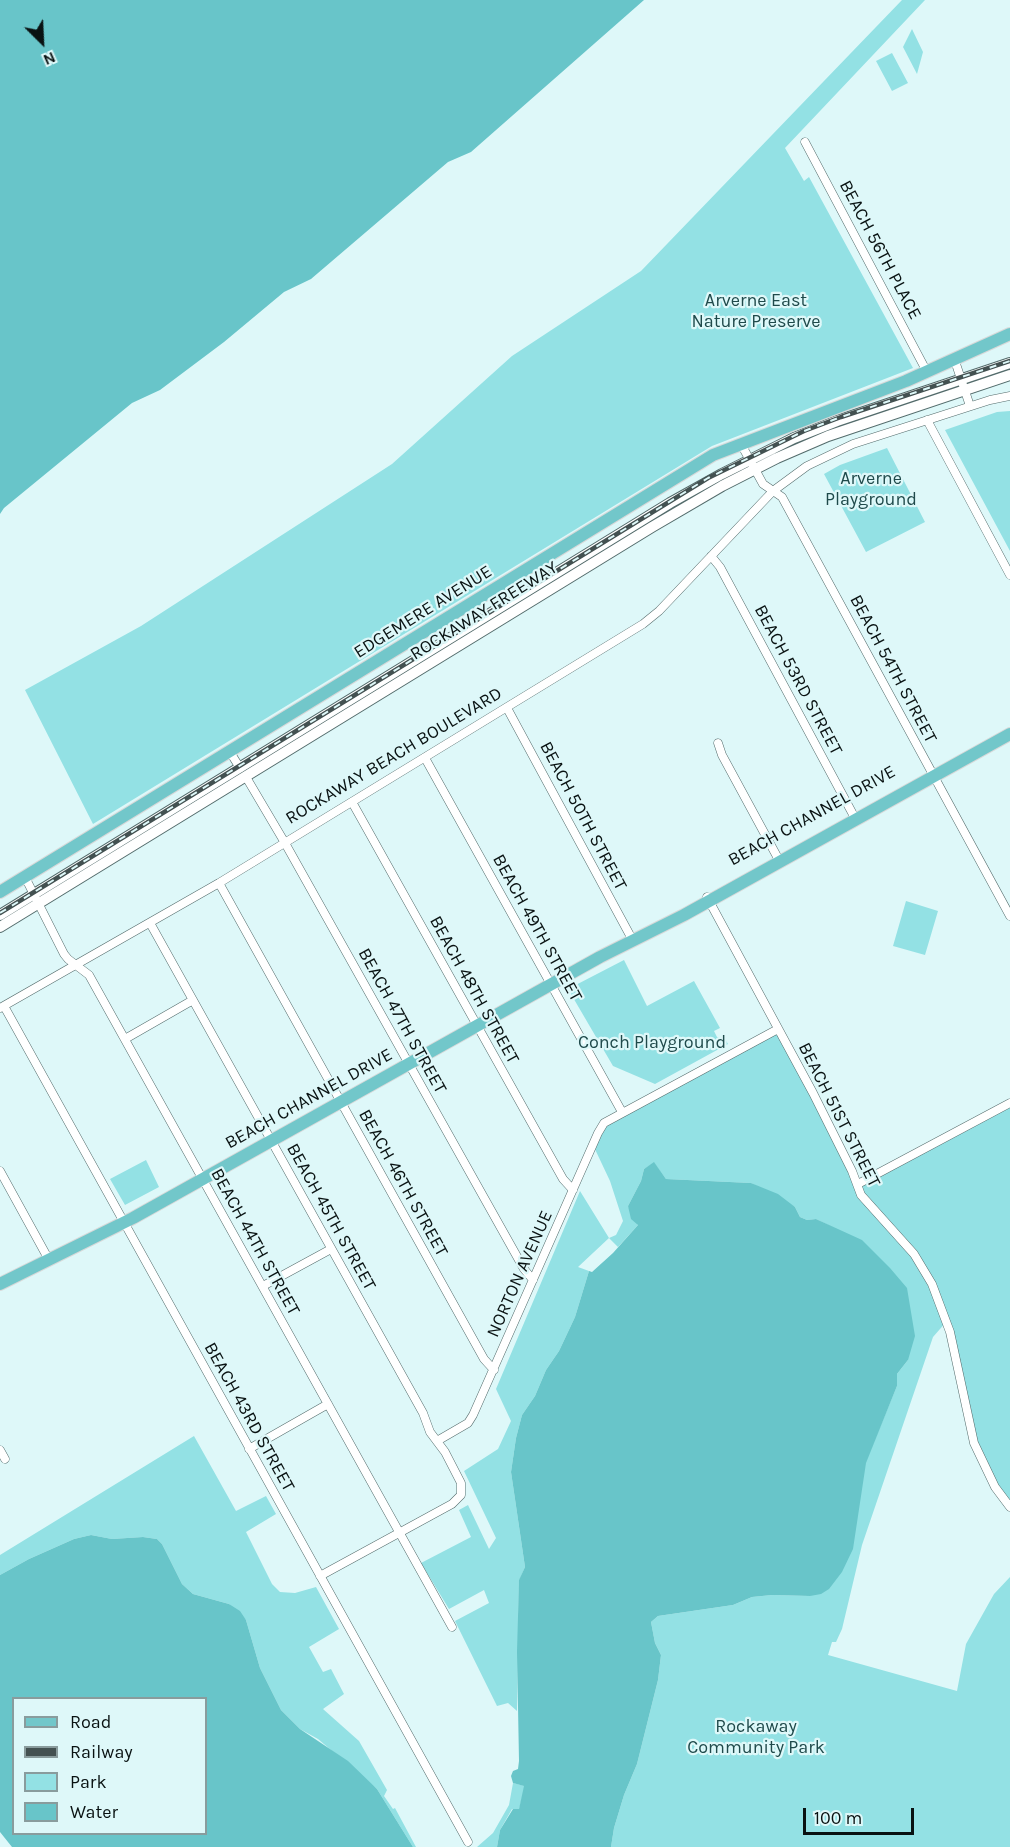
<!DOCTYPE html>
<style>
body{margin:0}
#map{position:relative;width:1010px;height:1847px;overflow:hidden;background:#def8f9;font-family:Karla,sans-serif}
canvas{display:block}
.legend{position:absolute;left:12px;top:1697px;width:195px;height:138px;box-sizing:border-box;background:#def8f9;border:2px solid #899c9d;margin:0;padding:8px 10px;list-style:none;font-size:18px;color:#091212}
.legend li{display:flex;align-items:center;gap:12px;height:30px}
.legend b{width:30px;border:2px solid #899c9d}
.north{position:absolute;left:12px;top:12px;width:60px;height:60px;-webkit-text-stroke:4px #def8f9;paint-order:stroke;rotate:156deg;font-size:16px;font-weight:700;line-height:24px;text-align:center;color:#091212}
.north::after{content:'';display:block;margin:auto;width:21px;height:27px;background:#091212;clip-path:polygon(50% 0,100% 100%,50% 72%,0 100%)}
.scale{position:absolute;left:803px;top:1808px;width:111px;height:27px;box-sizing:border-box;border:3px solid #091212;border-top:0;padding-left:8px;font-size:18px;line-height:21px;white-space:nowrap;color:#091212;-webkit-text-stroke:4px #def8f9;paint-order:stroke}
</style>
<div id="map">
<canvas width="1010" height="1847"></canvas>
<ul class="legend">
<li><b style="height:8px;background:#72c7ca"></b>Road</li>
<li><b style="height:8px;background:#435151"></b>Railway</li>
<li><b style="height:16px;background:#93e1e4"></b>Park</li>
<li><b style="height:16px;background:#68c5c9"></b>Water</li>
</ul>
<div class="north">N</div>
<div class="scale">100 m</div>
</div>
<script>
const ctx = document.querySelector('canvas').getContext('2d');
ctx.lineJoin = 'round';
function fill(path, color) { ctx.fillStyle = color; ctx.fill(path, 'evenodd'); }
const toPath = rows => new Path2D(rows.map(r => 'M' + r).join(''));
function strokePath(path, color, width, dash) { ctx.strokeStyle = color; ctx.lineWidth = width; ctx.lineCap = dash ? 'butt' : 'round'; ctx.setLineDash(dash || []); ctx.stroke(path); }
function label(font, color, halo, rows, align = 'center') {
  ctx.font = font + ' Karla,sans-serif'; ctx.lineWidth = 4.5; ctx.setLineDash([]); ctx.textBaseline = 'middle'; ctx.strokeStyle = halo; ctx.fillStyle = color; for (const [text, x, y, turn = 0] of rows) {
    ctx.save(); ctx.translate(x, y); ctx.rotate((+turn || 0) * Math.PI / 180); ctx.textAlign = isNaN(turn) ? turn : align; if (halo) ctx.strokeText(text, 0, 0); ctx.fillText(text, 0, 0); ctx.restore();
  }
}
fill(toPath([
 [902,0,925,0,785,148,804,181,809,177,913,368,712,446,93,824,25,690,141,626,392,464,512,356,641,271],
 [912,29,923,52,917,74,903,47],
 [892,53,908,83,892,91,876,61],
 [1010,411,1010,551,945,430,997,412],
 [887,448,925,522,866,552,824,474,840,465],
 [906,901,938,911,925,955,893,946],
 [624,960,647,1006,694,981,720,1028,714,1031,717,1037,725,1039,728,1044,655,1084,613,1066,568,989],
 [778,1029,858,1184,1010,1103,1010,1507,974,1443,947,1321,933,1337,862,1545,842,1629,836,1642,832,1642,828,1655,957,1691,966,1644,994,1594,1010,1577,1010,1847,611,1847,614,1828,624,1795,637,1764,658,1680,661,1655,655,1643,651,1622,658,1616,733,1605,752,1597,772,1595,810,1596,897,1386,897,1374,908,1360,836,1229,816,1219,807,1220,800,1217,795,1207,751,1183,666,1179,654,1163,644,1169,641,1181,628,1206,638,1225,618,1247,609,1238,578,1267,589,1271,575,1317,559,1351,546,1370,535,1396,522,1415,516,1438,511,1472,525,1567,519,1581,517,1711,508,1703,497,1706,455,1621,489,1603,484,1590,449,1609,421,1563,471,1537,459,1510,468,1505,489,1549,496,1538,464,1471,498,1449,511,1421,496,1389,580,1191,609,1238,616,1235,623,1221,610,1181,593,1145,600,1129],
 [146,1160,159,1187,125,1205,110,1179],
 [194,1436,236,1511,266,1496,276,1514,246,1532,272,1584,280,1592,295,1593,316,1587,339,1629,309,1647,323,1672,331,1669,344,1694,323,1709,359,1741,387,1790,384,1796,393,1809,395,1808,416,1847,413,1847,377,1789,318,1739,300,1729,281,1710,260,1668,246,1620,229,1604,193,1594,182,1584,162,1544,157,1539,143,1537,112,1539,91,1535,74,1539,29,1559,0,1575,0,1555],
 [513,1783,525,1786,519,1810,512,1809,500,1830,497,1847,477,1847,493,1833,509,1805]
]), '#93e1e4');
fill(toPath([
 [0,0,644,0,471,152,448,162,311,279,284,292,224,342,160,390,132,403,4,508,0,514],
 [654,1162,666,1179,751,1183,778,1194,795,1207,800,1217,807,1220,816,1219,862,1240,890,1268,907,1288,915,1336,908,1360,897,1374,897,1386,866,1463,853,1549,842,1572,829,1589,821,1594,810,1596,772,1595,752,1597,733,1605,658,1616,651,1622,655,1643,661,1655,658,1680,637,1764,624,1795,614,1828,611,1847,497,1847,500,1830,513,1809,519,1809,524,1786,513,1783,511,1776,513,1771,518,1769,519,1761,517,1652,519,1580,525,1567,511,1472,516,1438,522,1415,535,1396,546,1370,559,1351,575,1317,589,1271,592,1272,613,1253,638,1225,631,1219,628,1206,641,1181,644,1169],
 [91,1535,112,1539,143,1537,157,1539,162,1544,182,1584,193,1594,229,1604,240,1611,246,1620,260,1668,281,1710,300,1729,348,1761,377,1789,413,1847,12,1847,0,1832,0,1575,29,1559,74,1539],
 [14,1698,206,1698,206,1834,14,1834]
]), '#68c5c9');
const street = toPath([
 [805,142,927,372],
 [954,358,970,406],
 [927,420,1010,575],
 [741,444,763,484,782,497,1010,916],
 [711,556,720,567,856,820],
 [507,708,632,939],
 [718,743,722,755,780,862],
 [230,752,240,768],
 [425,758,622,1112],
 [246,777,285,843,524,1269,533,1280],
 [352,802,563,1179,573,1190],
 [25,877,64,954,68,959,89,975,452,1627],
 [219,883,484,1359,494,1370],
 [707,897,813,1093,852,1171,861,1195,914,1254,932,1284,950,1332,974,1443,995,1487,1010,1507],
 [150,923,423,1413,430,1432,445,1452,461,1483,461,1495,452,1504,320,1576],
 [4,1006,468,1842],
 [0,1008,219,883,643,624,659,611,773,491,807,466,853,444,990,400,1010,396],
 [125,1039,193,1000],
 [0,1171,49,1260],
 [858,1184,1010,1103],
 [263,1286,331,1249],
 [437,1441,468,1423,473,1415,598,1133,604,1123,778,1029],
 [249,1449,328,1404],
 [0,1450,5,1459]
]);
const secondary = toPath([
 [0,915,670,503,722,474,794,438,837,421,1010,363],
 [0,927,652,527,722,486,777,458,828,436,1010,375]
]);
const primary = toPath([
 [0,892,713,455,906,381,1010,334],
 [0,1284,133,1218,600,957,684,915,1010,734]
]);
strokePath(street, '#546c6c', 9);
strokePath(secondary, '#546c6c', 12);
strokePath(primary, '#d8d9d9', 14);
strokePath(street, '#fff', 8);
strokePath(secondary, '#fff', 10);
strokePath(primary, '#72c7ca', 12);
const rail = toPath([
 [0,913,708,478,804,431,841,417,1010,361]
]);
strokePath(rail, '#435151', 4.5);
strokePath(rail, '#def8f9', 2, [7]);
label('18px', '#091212', '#def8f9', [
 ["BEACH 56TH PLACE",880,250,62],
 ["ROCKAWAY FREEWAY",484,611,-32],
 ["EDGEMERE AVENUE",423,612,-32],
 ["BEACH 54TH STREET",893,669,62],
 ["BEACH 53RD STREET",798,680,62],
 ["ROCKAWAY BEACH BOULEVARD",394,756,-31],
 ["BEACH 50TH STREET",583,816,62],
 ["BEACH CHANNEL DRIVE",812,816,-29],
 ["BEACH 49TH STREET",537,928,61],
 ["BEACH 48TH STREET",474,990,61],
 ["BEACH 47TH STREET",402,1021,61],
 ["BEACH CHANNEL DRIVE",309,1099,-29],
 ["BEACH 51ST STREET",839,1115,63],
 ["BEACH 46TH STREET",403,1183,61],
 ["BEACH 45TH STREET",331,1217,61],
 ["BEACH 44TH STREET",255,1242,61],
 ["NORTON AVENUE",520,1274,-66],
 ["BEACH 43RD STREET",249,1417,61]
]);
label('18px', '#1f4a4b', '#def8f9', [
 ["Arverne East",756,301],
 ["Nature Preserve",756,322],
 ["Arverne",871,479],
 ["Playground",871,500],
 ["Conch Playground",652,1043],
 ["Rockaway",756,1727],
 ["Community Park",756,1748]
]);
</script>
